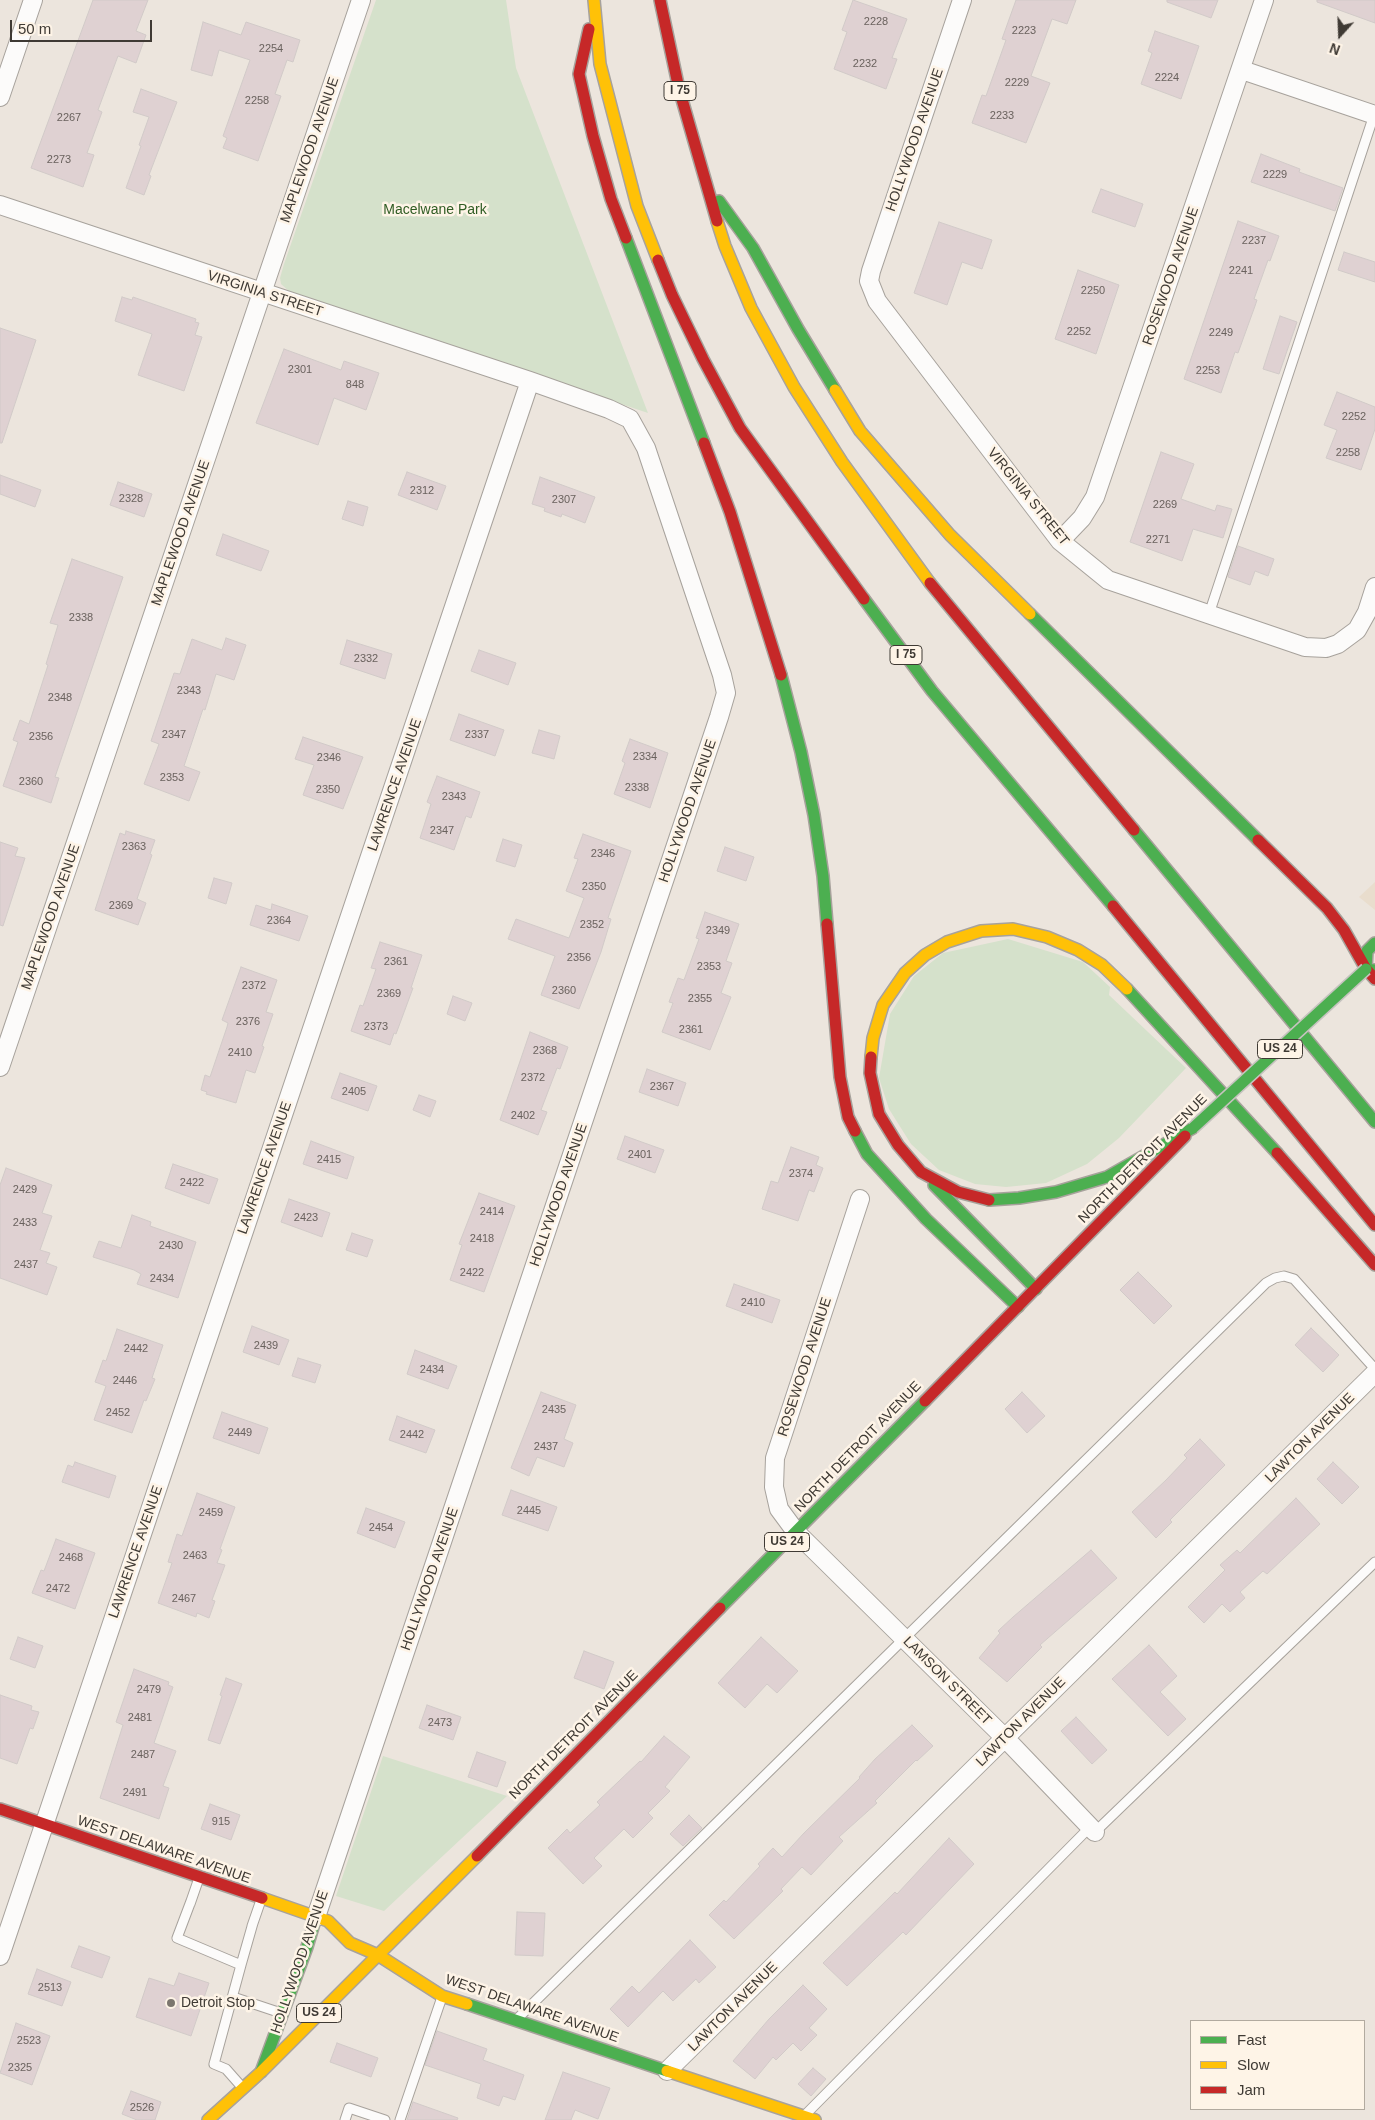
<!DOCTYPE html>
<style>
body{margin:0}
#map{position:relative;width:1375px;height:2120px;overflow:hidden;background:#ece5dd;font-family:Arial,sans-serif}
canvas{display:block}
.legend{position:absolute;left:1190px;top:2020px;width:175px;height:90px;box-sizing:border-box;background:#fef4e7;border:1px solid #b2aa9f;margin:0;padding:6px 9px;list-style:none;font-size:15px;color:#3f3a34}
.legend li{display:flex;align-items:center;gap:10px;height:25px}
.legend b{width:25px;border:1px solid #b2aa9f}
.north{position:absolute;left:1315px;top:10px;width:50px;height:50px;-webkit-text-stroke:4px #fef4e7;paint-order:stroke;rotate:200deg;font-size:14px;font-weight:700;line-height:20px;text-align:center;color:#3f3a34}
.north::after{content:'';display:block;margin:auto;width:18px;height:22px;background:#3f3a34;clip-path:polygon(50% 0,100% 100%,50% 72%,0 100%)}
.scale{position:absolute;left:10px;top:20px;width:142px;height:22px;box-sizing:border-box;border:2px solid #3f3a34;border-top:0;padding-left:6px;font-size:15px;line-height:18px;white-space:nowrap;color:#3f3a34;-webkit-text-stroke:4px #fef4e7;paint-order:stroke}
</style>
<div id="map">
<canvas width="1375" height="2120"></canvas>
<ul class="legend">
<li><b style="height:6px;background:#4caf50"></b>Fast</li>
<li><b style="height:6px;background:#ffc107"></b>Slow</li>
<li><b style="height:6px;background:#c62828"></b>Jam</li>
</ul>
<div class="north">N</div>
<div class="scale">50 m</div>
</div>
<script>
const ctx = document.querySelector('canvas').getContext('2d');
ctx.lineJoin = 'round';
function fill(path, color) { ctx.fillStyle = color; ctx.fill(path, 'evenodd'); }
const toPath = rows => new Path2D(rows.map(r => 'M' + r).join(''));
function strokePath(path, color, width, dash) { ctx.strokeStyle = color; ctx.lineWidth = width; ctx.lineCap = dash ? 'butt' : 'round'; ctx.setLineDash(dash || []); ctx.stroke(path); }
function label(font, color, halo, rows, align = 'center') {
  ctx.font = font + ' Arial,sans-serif'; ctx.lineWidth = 5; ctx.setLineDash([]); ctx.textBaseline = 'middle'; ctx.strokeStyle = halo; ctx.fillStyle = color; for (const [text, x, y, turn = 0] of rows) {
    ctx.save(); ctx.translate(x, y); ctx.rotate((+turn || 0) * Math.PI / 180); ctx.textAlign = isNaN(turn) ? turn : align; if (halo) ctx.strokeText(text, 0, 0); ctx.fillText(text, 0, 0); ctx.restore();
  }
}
fill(toPath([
 [1375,882,1375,910,1359,897]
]), '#e9ddcd');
fill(toPath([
 [376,0,506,0,516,68,648,413,291,293,281,284,280,278,284,264],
 [1008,939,1083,962,1110,987,1109,995,1186,1068,1119,1138,1087,1164,1046,1183,1006,1187,975,1184,939,1170,911,1144,889,1109,879,1078,890,1014,914,976,943,953],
 [383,1756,507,1796,384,1911,336,1896]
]), '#d5e1cb');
const building = toPath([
 [93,0,148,0,136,31,146,35,136,63,118,56,98,110,102,112,87,153,94,155,83,187,31,168,93,0],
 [853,0,907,19,892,58,897,59,886,89,834,69,847,32,842,30,853,0],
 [1016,0,1076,0,1067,24,1052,19,1031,76,1050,83,1026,143,972,123,982,95,986,96,1006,40,1002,39,1016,0],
 [1167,0,1218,0,1211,18,1167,2,1167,0],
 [1317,0,1375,0,1375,23,1317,2,1317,0],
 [203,22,241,35,246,22,300,40,293,62,287,60,275,94,281,96,258,161,223,148,227,138,223,136,250,60,219,50,212,76,191,70,203,22],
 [1155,31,1199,46,1181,99,1141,84,1152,53,1148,51,1155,31],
 [141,89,177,102,149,175,151,176,144,195,126,188,141,146,139,145,149,117,133,112,141,89],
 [1261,154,1300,169,1299,172,1343,188,1335,211,1251,182,1261,154],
 [1101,189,1143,204,1135,227,1092,212,1101,189],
 [1238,221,1279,236,1270,261,1268,260,1254,299,1257,300,1255,306,1238,353,1235,352,1221,393,1184,379,1238,221],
 [939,222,992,240,982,269,962,262,947,305,914,293,939,222],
 [1344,252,1375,262,1375,282,1338,270,1344,252],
 [1078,270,1119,285,1096,354,1055,339,1078,270],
 [122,297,132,300,133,297,196,319,195,322,199,323,195,335,202,337,184,391,138,375,152,334,115,321,122,297],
 [1280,316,1297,322,1279,374,1263,369,1280,316],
 [0,328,36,340,2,443,0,443,0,328],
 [284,349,341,370,344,361,379,373,366,410,334,398,318,445,256,423,284,349],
 [1337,392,1375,407,1375,429,1361,470,1326,458,1337,430,1324,425,1337,392],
 [1161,452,1194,464,1181,499,1215,511,1217,505,1232,509,1223,538,1193,529,1182,561,1130,542,1161,452],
 [407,472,446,486,437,510,398,495,407,472],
 [0,475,41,490,35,507,0,494,0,475],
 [540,477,595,497,585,523,562,514,561,517,544,511,545,508,532,504,540,477],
 [118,482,152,494,144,517,110,505,118,482],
 [348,501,368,507,363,526,342,519,348,501],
 [223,534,269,551,261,571,216,555,223,534],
 [1238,546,1274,559,1268,576,1255,571,1250,585,1228,577,1238,546],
 [72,559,123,577,55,777,59,778,51,803,3,786,18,742,13,740,20,720,29,724,48,665,46,664,58,625,50,623,72,559],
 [226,638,246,645,234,680,216,674,205,710,203,709,184,766,200,772,189,801,144,784,159,744,151,741,174,673,180,674,192,639,222,650,226,638],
 [347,640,392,654,385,679,340,664,347,640],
 [479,650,516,663,508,685,471,671,479,650],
 [459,714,504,730,495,756,450,740,459,714],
 [539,730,560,736,554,759,532,753,539,730],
 [303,737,363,757,343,809,303,795,314,765,295,759,303,737],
 [630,739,668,753,650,808,614,794,625,763,622,761,630,739],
 [437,776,480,792,471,818,466,816,454,850,420,838,431,804,427,802,437,776],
 [126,831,155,840,150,854,152,855,137,899,146,903,138,925,95,910,120,833,125,835,126,831],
 [583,834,631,851,608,918,611,919,601,952,579,1009,541,995,555,956,508,939,516,919,569,938,584,898,566,891,578,859,574,858,583,834],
 [503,839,522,845,515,867,496,861,503,839],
 [0,842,18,848,15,856,25,858,3,926,0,925,0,842],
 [725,847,754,857,746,881,717,871,725,847],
 [214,878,232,883,226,904,208,898,214,878],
 [272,904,308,916,299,941,250,925,256,905,271,910,272,904],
 [705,912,739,924,726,961,732,963,721,993,731,997,710,1050,662,1032,673,1003,669,1002,678,978,684,980,699,939,696,938,705,912],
 [380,942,422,955,411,988,413,988,396,1034,394,1033,390,1045,351,1031,360,1005,363,1006,376,969,371,968,380,942],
 [241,967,277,980,266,1012,273,1014,262,1046,264,1047,255,1073,246,1070,236,1103,206,1094,207,1092,201,1090,205,1075,210,1077,227,1027,228,1023,222,1020,241,967],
 [453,996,472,1003,465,1021,447,1014,453,996],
 [530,1032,568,1047,560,1069,557,1068,541,1110,547,1112,538,1135,500,1120,530,1032],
 [647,1069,686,1083,678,1106,639,1092,647,1069],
 [340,1073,377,1086,368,1111,331,1098,340,1073],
 [419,1095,436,1101,430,1117,413,1110,419,1095],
 [625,1136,664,1150,655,1173,617,1159,625,1136],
 [311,1141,354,1157,347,1179,303,1164,311,1141],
 [791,1147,819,1157,816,1165,823,1168,814,1192,809,1190,798,1221,762,1209,771,1181,778,1183,791,1147],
 [173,1164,218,1179,209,1204,165,1188,173,1164],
 [6,1168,52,1185,42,1213,52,1216,40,1250,50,1253,46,1263,57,1267,47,1295,0,1278,0,1185,6,1168],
 [479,1193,515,1206,484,1292,450,1280,462,1245,459,1244,479,1193],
 [289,1199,330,1213,322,1237,281,1222,289,1199],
 [132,1215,151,1222,150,1226,196,1242,178,1298,137,1284,141,1274,134,1270,93,1257,99,1241,121,1248,132,1215],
 [352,1233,373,1240,367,1257,346,1250,352,1233],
 [1138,1272,1172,1306,1154,1324,1120,1290,1138,1272],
 [734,1284,780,1300,772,1323,726,1306,734,1284],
 [252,1326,289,1340,279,1365,243,1352,252,1326],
 [1311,1328,1339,1355,1323,1372,1295,1345,1311,1328],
 [117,1329,163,1345,152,1378,155,1379,146,1401,144,1400,132,1433,94,1420,106,1386,95,1382,103,1360,106,1361,117,1329],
 [415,1350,457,1366,448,1389,407,1374,415,1350],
 [298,1358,321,1365,315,1383,292,1376,298,1358],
 [541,1392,576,1405,564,1439,573,1443,564,1467,537,1457,529,1476,511,1468,541,1392],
 [1022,1392,1045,1416,1027,1433,1005,1409,1022,1392],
 [222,1412,268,1428,259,1454,213,1438,222,1412],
 [397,1416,435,1430,426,1453,389,1440,397,1416],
 [1200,1439,1225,1465,1170,1520,1172,1522,1156,1538,1132,1512,1166,1480,1187,1458,1184,1455,1200,1439],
 [75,1462,116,1476,109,1498,62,1482,68,1465,73,1467,75,1462],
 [1333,1462,1359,1487,1342,1504,1317,1479,1333,1462],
 [511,1490,557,1507,548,1531,502,1515,511,1490],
 [197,1493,235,1507,220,1549,222,1550,217,1563,225,1565,212,1600,215,1601,209,1618,197,1613,196,1617,158,1603,172,1563,168,1562,177,1534,182,1536,197,1493],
 [1296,1498,1320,1524,1267,1574,1263,1571,1240,1592,1245,1598,1230,1612,1222,1604,1204,1623,1188,1607,1225,1570,1220,1565,1237,1550,1240,1553,1296,1498],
 [366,1508,405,1522,395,1548,357,1533,366,1508],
 [56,1539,95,1553,75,1609,32,1593,41,1570,44,1571,56,1539],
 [1091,1550,1117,1578,1040,1645,1042,1647,1007,1682,979,1658,1000,1633,998,1631,1013,1617,1091,1550],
 [18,1637,43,1646,35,1668,10,1659,18,1637],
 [761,1637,798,1671,777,1693,767,1684,745,1708,718,1683,761,1637],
 [1149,1645,1177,1676,1160,1692,1186,1719,1168,1736,1112,1679,1149,1645],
 [584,1651,614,1662,604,1689,574,1678,584,1651],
 [134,1669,169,1682,168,1685,173,1687,154,1743,176,1751,163,1786,169,1788,159,1819,100,1798,123,1725,116,1722,134,1669],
 [226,1678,242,1684,220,1744,208,1740,222,1696,220,1695,226,1678],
 [0,1695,32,1706,31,1710,39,1712,33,1729,30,1728,17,1764,0,1758,0,1695],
 [427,1705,461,1717,453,1740,419,1728,427,1705],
 [1076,1717,1107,1750,1092,1764,1061,1731,1076,1717],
 [912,1725,933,1746,917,1761,916,1760,875,1801,877,1803,839,1837,843,1841,811,1875,802,1867,781,1889,783,1891,734,1939,709,1915,724,1900,726,1902,760,1866,758,1864,773,1848,782,1857,804,1833,860,1778,859,1777,875,1759,912,1725],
 [664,1736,690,1757,665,1787,670,1791,648,1813,653,1818,633,1838,624,1829,594,1858,602,1866,583,1884,548,1848,567,1829,570,1833,600,1805,597,1802,640,1761,641,1762,664,1736],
 [477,1752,506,1762,497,1787,468,1777,477,1752],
 [210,1804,240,1815,231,1840,201,1829,210,1804],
 [689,1815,702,1828,683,1846,670,1834,689,1815],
 [949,1838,974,1864,906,1935,903,1932,847,1986,823,1963,895,1892,897,1894,949,1838],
 [517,1912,545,1913,543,1956,515,1955,517,1912],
 [690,1940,716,1967,699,1983,696,1979,673,2001,663,1991,628,2027,610,2009,632,1986,639,1993,690,1940],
 [79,1946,110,1957,102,1978,71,1967,79,1946],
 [37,1969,71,1982,62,2006,28,1994,37,1969],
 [179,1973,209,1983,191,2036,136,2017,149,1978,174,1986,179,1973],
 [803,1985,827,2009,809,2028,817,2035,801,2051,793,2043,776,2060,773,2057,755,2079,733,2061,769,2019,803,1985],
 [16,2023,50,2036,32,2085,0,2073,16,2023],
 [437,2031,487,2049,483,2060,524,2075,515,2100,503,2096,499,2106,477,2098,481,2084,425,2065,437,2031],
 [337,2043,378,2058,371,2077,330,2062,337,2043],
 [813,2068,826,2079,811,2096,798,2084,813,2068],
 [563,2072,610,2088,598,2119,575,2110,571,2120,545,2120,563,2072],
 [131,2091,161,2102,155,2120,137,2120,122,2114,131,2091],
 [413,2102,458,2118,457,2120,407,2120,413,2102]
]);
fill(building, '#dfd1d2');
strokePath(building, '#d1cac8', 1);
const lane = toPath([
 [1209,614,1374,115],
 [1095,1832,1375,1562],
 [191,1901,177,1938,241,1965,253,1923],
 [190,1904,199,1878],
 [252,1926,261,1900],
 [233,1997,281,2013],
 [518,2018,1266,1283,1275,1278,1284,1276,1294,1279,1375,1369],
 [241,2086,226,2069,214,2064,241,1965],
 [806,2114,1090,1827],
 [345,2120,349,2108,385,2120],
 [400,2120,442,1997]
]);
const street = toPath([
 [962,0,871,271,869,281,877,301,1060,541,1108,580,1305,647,1326,648,1338,644,1357,630,1367,612,1375,587],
 [1242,70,1375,115],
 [0,97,33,0],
 [0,205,530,381,609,409,630,419,646,448,722,675,726,693,719,717,316,1917],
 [1060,541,1082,518,1095,497,1264,0],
 [0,1067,361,0],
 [860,1199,775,1458,774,1487,779,1509,796,1532,1005,1738,1095,1832],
 [0,1956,530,381],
 [667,2071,1375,1373]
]);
const fast = toPath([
 [719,201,753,248,798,329,835,390],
 [626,238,704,443],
 [864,599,932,691,1113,906],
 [1030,614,1258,840],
 [781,675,801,752,814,815,823,876,827,924],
 [1134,830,1375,1122],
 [1375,943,1367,951,1366,969,1375,970],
 [1127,989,1277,1153],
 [855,1131,867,1154,926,1219,1018,1307],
 [934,1185,1036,1289],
 [989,1200,1019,1198,1056,1192,1107,1177,1193,1128],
 [720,1608,925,1401],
 [467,2004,667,2071],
 [261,2072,307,1947,316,1917]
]);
const slow = toPath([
 [594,0,600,64,637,206,658,260],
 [717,221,725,246,751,308,794,387,842,462,930,583],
 [835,390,860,431,950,535,1030,614],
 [871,1057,873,1038,883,1005,905,973,925,955,947,942,981,931,1013,929,1047,937,1078,950,1102,965,1127,989],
 [262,1898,328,1921,350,1943,378,1955,442,1996,467,2004],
 [667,2071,815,2120],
 [208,2120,261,2072,477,1856]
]);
const jam = toPath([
 [660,0,679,89,717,221],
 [589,29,579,74,593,136,611,199,626,238],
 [658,260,672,295,703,359,740,428,864,599],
 [704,443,730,512,781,675],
 [930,583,1134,830],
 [1258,840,1327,908,1344,930,1366,969,1375,979],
 [1113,906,1375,1225],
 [827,924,840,1077,848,1117,855,1131],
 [871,1057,870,1073,879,1114,898,1145,921,1172,958,1192,989,1200],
 [1277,1153,1375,1265],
 [925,1401,1185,1136],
 [0,1809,262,1898],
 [477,1856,720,1608]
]);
strokePath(lane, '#a7a29c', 11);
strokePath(street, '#a7a29c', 20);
strokePath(fast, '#a7a29c', 14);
strokePath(slow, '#a7a29c', 14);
strokePath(jam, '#a7a29c', 14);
strokePath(lane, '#fcfbfa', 9);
strokePath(street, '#fcfbfa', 18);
strokePath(fast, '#4caf50', 11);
strokePath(slow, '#ffc107', 11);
strokePath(jam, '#c62828', 11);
const fastBridge = toPath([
 [1193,1128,1366,969]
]);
strokePath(fastBridge, '#c6c3bf', 14, []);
strokePath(fastBridge, '#4caf50', 11);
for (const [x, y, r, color] of [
 [171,2003,5,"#7c766f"]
]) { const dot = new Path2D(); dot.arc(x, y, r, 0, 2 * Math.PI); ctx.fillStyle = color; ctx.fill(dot); strokePath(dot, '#fef4e7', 2); }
label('11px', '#6a625e', null, [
 ["2228",876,22],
 ["2223",1024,31],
 ["2254",271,49],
 ["2232",865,64],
 ["2224",1167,78],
 ["2229",1017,83],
 ["2258",257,101],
 ["2233",1002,116],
 ["2267",69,118],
 ["2273",59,160],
 ["2229",1275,175],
 ["2237",1254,241],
 ["2241",1241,271],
 ["2250",1093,291],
 ["2252",1079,332],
 ["2249",1221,333],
 ["2301",300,370],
 ["2253",1208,371],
 ["848",355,385],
 ["2252",1354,417],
 ["2258",1348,453],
 ["2312",422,491],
 ["2328",131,499],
 ["2307",564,500],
 ["2269",1165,505],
 ["2271",1158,540],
 ["2338",81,618],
 ["2332",366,659],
 ["2343",189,691],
 ["2348",60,698],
 ["2347",174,735],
 ["2337",477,735],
 ["2356",41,737],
 ["2334",645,757],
 ["2346",329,758],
 ["2353",172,778],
 ["2360",31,782],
 ["2338",637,788],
 ["2350",328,790],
 ["2343",454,797],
 ["2347",442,831],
 ["2363",134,847],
 ["2346",603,854],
 ["2350",594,887],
 ["2369",121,906],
 ["2364",279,921],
 ["2352",592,925],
 ["2349",718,931],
 ["2356",579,958],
 ["2361",396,962],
 ["2353",709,967],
 ["2372",254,986],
 ["2360",564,991],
 ["2369",389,994],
 ["2355",700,999],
 ["2376",248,1022],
 ["2373",376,1027],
 ["2361",691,1030],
 ["2368",545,1051],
 ["2410",240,1053],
 ["2372",533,1078],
 ["2367",662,1087],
 ["2405",354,1092],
 ["2402",523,1116],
 ["2401",640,1155],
 ["2415",329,1160],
 ["2374",801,1174],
 ["2422",192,1183],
 ["2429",25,1190],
 ["2414",492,1212],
 ["2423",306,1218],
 ["2433",25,1223],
 ["2418",482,1239],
 ["2430",171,1246],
 ["2437",26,1265],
 ["2422",472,1273],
 ["2434",162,1279],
 ["2410",753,1303],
 ["2439",266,1346],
 ["2442",136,1349],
 ["2434",432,1370],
 ["2446",125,1381],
 ["2435",554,1410],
 ["2452",118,1413],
 ["2449",240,1433],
 ["2442",412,1435],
 ["2437",546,1447],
 ["2445",529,1511],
 ["2459",211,1513],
 ["2454",381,1528],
 ["2463",195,1556],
 ["2468",71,1558],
 ["2472",58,1589],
 ["2467",184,1599],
 ["2479",149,1690],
 ["2481",140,1718],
 ["2473",440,1723],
 ["2487",143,1755],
 ["2491",135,1793],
 ["915",221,1822],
 ["2513",50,1988],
 ["2523",29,2041],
 ["2325",20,2068],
 ["2526",142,2108]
]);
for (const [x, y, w] of [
 [680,91,32],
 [906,655,32],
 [1280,1049,45],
 [787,1542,45],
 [319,2013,45]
]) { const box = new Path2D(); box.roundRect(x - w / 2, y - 9.5, w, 19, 4); ctx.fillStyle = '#fef4e7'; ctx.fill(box); strokePath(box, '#3f3a34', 1); }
label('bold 12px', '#3f3a34', null, [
 ["I 75",680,91],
 ["I 75",906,655],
 ["US 24",1280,1049],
 ["US 24",787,1542],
 ["US 24",319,2013]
]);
label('14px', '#3f3a34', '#fef4e7', [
 ["HOLLYWOOD AVENUE",915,140,-71],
 ["MAPLEWOOD AVENUE",310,150,-71],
 ["ROSEWOOD AVENUE",1171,276,-71],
 ["VIRGINIA STREET",265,294,18],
 ["VIRGINIA STREET",1028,497,51],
 ["MAPLEWOOD AVENUE",181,533,-71],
 ["LAWRENCE AVENUE",395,785,-71],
 ["HOLLYWOOD AVENUE",688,811,-71],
 ["MAPLEWOOD AVENUE",51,917,-71],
 ["NORTH DETROIT AVENUE",1143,1159,-45],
 ["LAWRENCE AVENUE",265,1168,-71],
 ["HOLLYWOOD AVENUE",559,1195,-71],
 ["ROSEWOOD AVENUE",805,1367,-72],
 ["LAWTON AVENUE",1310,1438,-45],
 ["NORTH DETROIT AVENUE",858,1447,-46],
 ["LAWRENCE AVENUE",136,1552,-71],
 ["HOLLYWOOD AVENUE",430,1579,-71],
 ["LAMSON STREET",947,1681,45],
 ["LAWTON AVENUE",1021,1722,-45],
 ["NORTH DETROIT AVENUE",574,1735,-45],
 ["WEST DELAWARE AVENUE",164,1850,19],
 ["HOLLYWOOD AVENUE",300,1962,-71],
 ["LAWTON AVENUE",733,2007,-45],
 ["WEST DELAWARE AVENUE",532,2009,19]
]);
label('14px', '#2f5c23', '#fef4e7', [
 ["Macelwane Park",435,210]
]);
label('14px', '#3f3a34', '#fef4e7', [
 ["Detroit Stop",181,2003]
], 'left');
</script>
